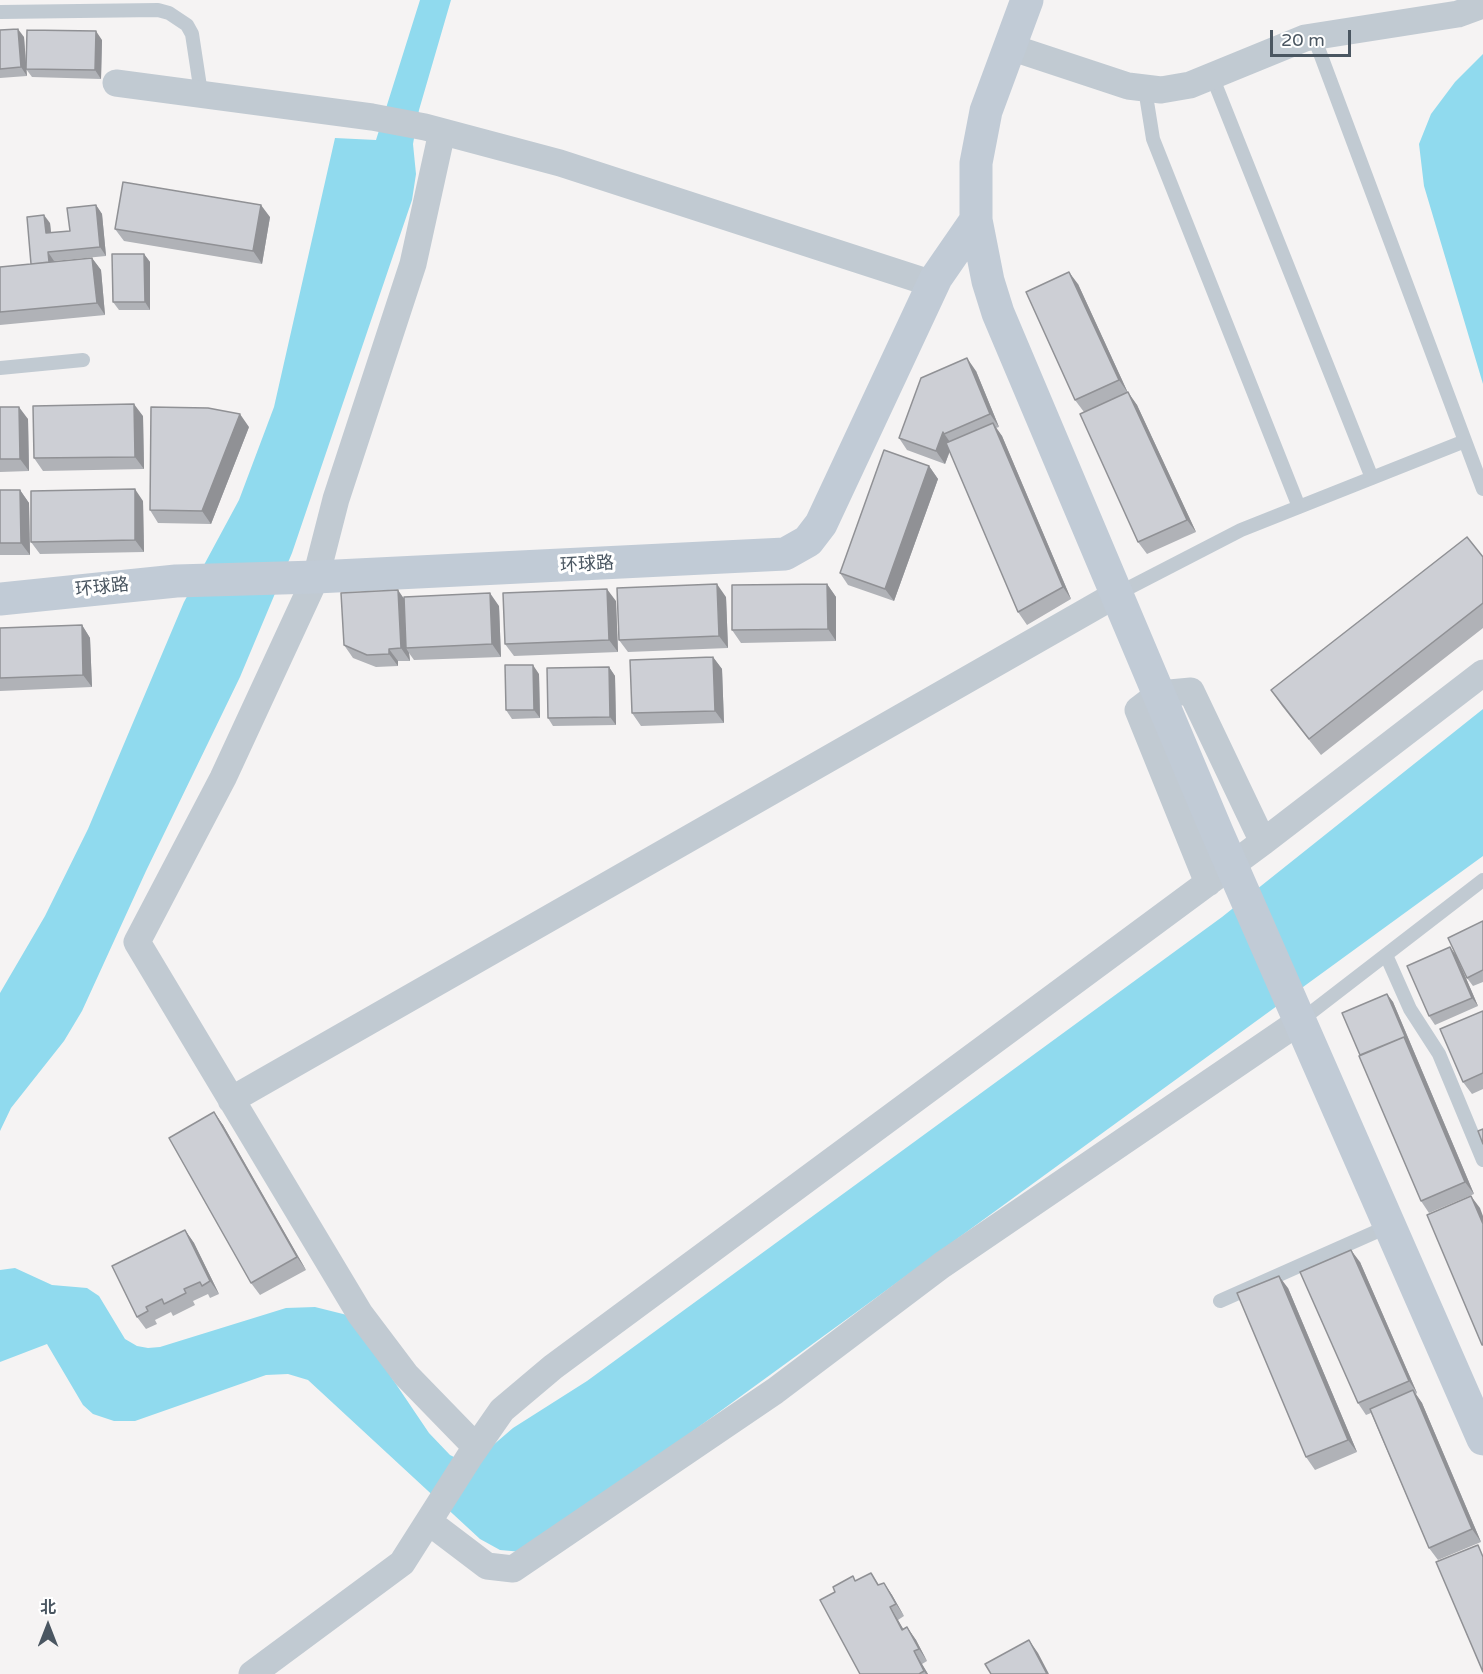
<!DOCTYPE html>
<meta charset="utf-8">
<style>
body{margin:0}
#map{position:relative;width:1483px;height:1674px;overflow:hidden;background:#f5f3f3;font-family:"Varela Round","Noto Sans SC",sans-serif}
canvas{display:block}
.north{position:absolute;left:18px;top:1596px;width:60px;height:60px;-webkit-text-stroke:4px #fff;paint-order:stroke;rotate:0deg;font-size:16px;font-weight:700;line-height:24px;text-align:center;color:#4a5661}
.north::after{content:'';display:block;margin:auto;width:21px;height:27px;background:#4a5661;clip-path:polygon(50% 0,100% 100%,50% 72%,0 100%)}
.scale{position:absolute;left:1270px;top:30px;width:81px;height:27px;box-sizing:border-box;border:3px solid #4a5661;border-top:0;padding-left:8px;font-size:18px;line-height:21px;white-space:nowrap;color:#4a5661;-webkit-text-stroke:4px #fff;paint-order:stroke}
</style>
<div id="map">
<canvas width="1483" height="1674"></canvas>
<div class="north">北</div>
<div class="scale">20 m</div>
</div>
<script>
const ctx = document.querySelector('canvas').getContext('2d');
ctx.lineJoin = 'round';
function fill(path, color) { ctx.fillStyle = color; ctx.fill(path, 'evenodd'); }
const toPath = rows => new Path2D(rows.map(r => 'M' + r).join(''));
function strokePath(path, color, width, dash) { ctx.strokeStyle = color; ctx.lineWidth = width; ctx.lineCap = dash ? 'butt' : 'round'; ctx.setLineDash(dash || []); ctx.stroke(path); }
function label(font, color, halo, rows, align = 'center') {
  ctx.font = font + ' "Varela Round","Noto Sans SC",sans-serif'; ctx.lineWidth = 6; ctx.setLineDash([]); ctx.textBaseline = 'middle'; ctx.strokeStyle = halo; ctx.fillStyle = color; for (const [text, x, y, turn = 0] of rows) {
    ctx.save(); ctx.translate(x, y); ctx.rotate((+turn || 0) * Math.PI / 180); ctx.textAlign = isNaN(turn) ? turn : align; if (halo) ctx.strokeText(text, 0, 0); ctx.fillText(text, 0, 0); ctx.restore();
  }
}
fill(toPath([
 [420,0,451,0,419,110,413,144,416,174,412,200,292,553,240,677,146,871,82,1011,64,1041,11,1108,0,1131,0,993,45,916,88,829,184,602,239,500,274,407,335,138,376,140],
 [1483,54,1483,384,1424,186,1419,144,1431,114,1455,82],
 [1483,709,1483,856,623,1482,522,1552,500,1550,480,1539,308,1380,288,1374,266,1375,135,1421,114,1421,93,1414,83,1405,47,1344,0,1362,0,1270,15,1268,52,1285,87,1288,99,1296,125,1339,137,1346,148,1348,160,1347,286,1308,315,1307,347,1315,354,1322,429,1433,450,1455,470,1465,513,1428,587,1381,1222,917]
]), '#90daee');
strokePath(toPath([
 [0,12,158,10,169,13,187,25,192,34,201,93],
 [1314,37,1483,489],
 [1212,76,1372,478],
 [1145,89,1153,139,1299,507],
 [0,368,83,360],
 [1117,594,1241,530,1465,441],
 [1386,955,1410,1009,1439,1054,1483,1160],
 [1300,1021,1483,880],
 [1220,1301,1389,1226]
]), '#c1cad2', 14);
strokePath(toPath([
 [1010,47,1128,86,1161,90,1190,85,1305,38,1458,14,1483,5],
 [116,83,372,117,425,127,560,163,933,284],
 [442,132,413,264,336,499,316,577,223,778,137,942,360,1314,406,1375,476,1447],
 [1208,883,1138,710,1159,694,1191,691,1263,842],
 [231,1100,1117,594],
 [429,1522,487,1566,513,1569,775,1391,942,1265,1300,1021],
 [252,1674,402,1563,470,1456,502,1410,553,1367,1263,842,1483,673]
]), '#c1cad2', 27);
strokePath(toPath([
 [1027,0,986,111,976,163,976,220,988,281,998,313,1217,832,1483,1439],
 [0,599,176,581,316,577,785,554,808,541,821,524,936,278,976,220]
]), '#c1cbd6', 33);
fill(toPath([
 [0,30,24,37,26,68,102,40,101,79,32,77,26,69,27,76,0,78],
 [96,205,102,214,106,256,54,261,54,262,92,258,101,270,105,315,0,325,0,267,31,264,50,223,51,233,70,231],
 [270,217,262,264,124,241,115,229],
 [144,254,150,262,150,310,119,310,113,302],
 [1078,284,1128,393,1137,405,1196,532,1147,554,1138,542,1084,412,1075,400],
 [976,371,999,427,996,428,1002,436,1071,599,1027,625,1018,612,950,451,945,464,907,450,899,438],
 [0,407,28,419,29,471,0,472],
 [143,416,144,469,43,471,34,458],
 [249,427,211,524,158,523,150,510],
 [929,466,938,479,894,601,848,585,840,573],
 [0,490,20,490,29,503,30,555,0,555],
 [143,501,144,552,40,554,31,542],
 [1483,557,1483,628,1321,755,1282,706,1271,690],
 [827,584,836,597,836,641,741,643,732,630],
 [726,597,728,648,628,652,619,640],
 [404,598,499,606,501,657,414,660,409,653,410,661,398,661,398,666,376,667,353,658,344,645],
 [616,601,618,652,514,656,505,644],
 [82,625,90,638,92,687,0,691,0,628],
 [713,657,722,669,724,723,641,726,632,713],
 [609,667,615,676,616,725,553,726,548,718],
 [539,674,540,718,512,719,506,710],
 [1483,921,1483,982,1473,986,1467,978],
 [1456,955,1478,1006,1435,1025,1429,1016],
 [1387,994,1393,1002,1474,1194,1429,1213,1421,1201,1360,1055],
 [1483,1011,1483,1089,1472,1094,1463,1082],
 [214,1112,223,1125,306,1270,260,1295,251,1283],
 [185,1230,194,1243,219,1294,210,1298,208,1294,193,1301,195,1305,173,1316,171,1312,155,1320,157,1324,146,1329,137,1317],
 [1360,1262,1417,1393,1416,1394,1422,1403,1481,1542,1438,1560,1429,1548,1371,1413,1366,1415,1358,1403],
 [1288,1288,1357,1452,1315,1470,1306,1457],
 [871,1573,879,1585,884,1583,892,1595,904,1616,898,1620,903,1629,907,1627,916,1640,927,1661,922,1664,928,1674,860,1674,856,1581]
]), '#b0b2b7');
fill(toPath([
 [18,29,24,37,27,76,21,67],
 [96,31,102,40,101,79,95,70],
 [96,205,102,214,106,256,100,247],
 [261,205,270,217,262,264,253,251],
 [44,215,50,223,52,242,46,233],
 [48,252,54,261,55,275,49,266],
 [144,254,150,262,150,310,145,302],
 [92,258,101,270,105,315,97,303],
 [1069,272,1078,284,1128,393,1119,380],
 [967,358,976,371,999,427,990,414],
 [1128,392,1137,405,1196,532,1187,520],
 [134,404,143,416,144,469,135,457],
 [19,407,28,419,29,471,20,459],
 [240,414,249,427,211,524,202,511],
 [993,423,1002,436,1071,599,1063,587],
 [943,432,952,445,945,464,936,451],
 [929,466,938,479,894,601,885,589],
 [135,489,143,501,144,552,135,540],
 [20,490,29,503,30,555,21,543],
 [717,584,726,597,728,648,719,636],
 [827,584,836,597,836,641,828,629],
 [607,589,616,601,618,652,609,640],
 [398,590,407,603,406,648,409,653,410,661,401,648],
 [490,593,499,606,501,657,492,644],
 [82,625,90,638,92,687,83,675],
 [389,649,398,661,398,666,389,654],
 [713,657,722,669,724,723,715,711],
 [533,665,539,674,540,718,534,710],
 [609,667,615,676,616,725,610,717],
 [1450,947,1456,955,1478,1006,1472,998],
 [1387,994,1393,1002,1474,1194,1465,1182,1404,1037],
 [214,1112,223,1125,306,1270,297,1257],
 [1471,1196,1480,1208,1483,1216,1483,1224],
 [185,1230,194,1243,219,1294,210,1281],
 [1351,1250,1360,1262,1417,1393,1409,1381],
 [1279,1276,1288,1288,1357,1452,1348,1440],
 [1413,1390,1422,1403,1481,1542,1472,1529],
 [884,1583,892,1595,904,1616,896,1604],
 [890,1607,898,1620,911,1642,902,1630],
 [907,1627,916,1640,927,1661,919,1649],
 [1029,1640,1038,1653,1049,1674,1047,1674],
 [914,1651,922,1664,928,1674,926,1674,924,1671]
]), '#909195');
const building = toPath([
 [18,29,21,67,0,69,0,30,18,29],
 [27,30,96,31,95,70,26,69,27,30],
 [123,182,261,205,253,251,115,229,123,182],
 [96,205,100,247,48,252,49,262,31,264,27,217,44,215,46,233,70,231,67,208,96,205],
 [112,254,144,254,145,302,113,302,112,254],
 [92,258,97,303,0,312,0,267,92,258],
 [1069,272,1119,380,1075,400,1026,292,1069,272],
 [967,358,990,414,944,434,943,432,936,451,899,438,921,378,967,358],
 [1128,392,1187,520,1138,542,1080,414,1128,392],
 [134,404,135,457,34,458,33,406,134,404],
 [0,407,19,407,20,459,0,459,0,407],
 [151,407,208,408,240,414,202,511,150,510,151,407],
 [993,423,1063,587,1018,612,946,443,993,423],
 [884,450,929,466,885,589,840,573,884,450],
 [135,489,135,540,31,542,31,491,135,489],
 [0,490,20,490,21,543,0,543,0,490],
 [1467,537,1483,557,1483,603,1309,739,1271,690,1467,537],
 [717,584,719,636,619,640,617,588,717,584],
 [827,584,828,629,732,630,732,585,827,584],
 [607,589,609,640,505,644,503,593,607,589],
 [398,590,401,648,389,649,389,654,367,655,344,645,341,593,398,590],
 [490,593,492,644,406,648,404,597,490,593],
 [82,625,83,675,0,678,0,628,82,625],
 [713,657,715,711,632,713,630,660,713,657],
 [505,665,533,665,534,710,506,710,505,665],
 [609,667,610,717,548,718,547,668,609,667],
 [1483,921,1483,970,1467,978,1448,938,1483,921],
 [1450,947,1472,998,1429,1016,1407,966,1450,947],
 [1387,994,1407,1041,1404,1037,1360,1055,1342,1013,1387,994],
 [1483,1011,1483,1073,1463,1082,1440,1029,1483,1011],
 [1404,1037,1465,1182,1421,1201,1359,1056,1404,1037],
 [214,1112,297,1257,251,1283,169,1138,214,1112],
 [1483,1129,1483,1144,1478,1131,1483,1129],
 [1471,1196,1483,1224,1483,1345,1482,1345,1427,1215,1471,1196],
 [185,1230,210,1281,202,1286,200,1282,184,1289,186,1293,164,1304,162,1299,146,1307,148,1311,137,1317,112,1266,185,1230],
 [1351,1250,1409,1381,1358,1403,1300,1272,1351,1250],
 [1279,1276,1348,1440,1306,1457,1237,1293,1279,1276],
 [1413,1390,1472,1529,1429,1548,1370,1409,1413,1390],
 [1478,1545,1483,1557,1483,1672,1436,1562,1478,1545],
 [871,1573,878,1585,884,1583,896,1604,890,1607,902,1630,907,1627,919,1649,914,1651,924,1671,919,1674,860,1674,820,1600,835,1592,833,1587,853,1576,855,1581,871,1573],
 [1029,1640,1047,1674,991,1674,985,1664,1029,1640]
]);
fill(building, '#cdcfd5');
strokePath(building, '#909195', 1.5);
label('18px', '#4a5661', '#fff', [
 ["环球路",587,565,-3],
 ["环球路",102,588,-6]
]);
</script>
